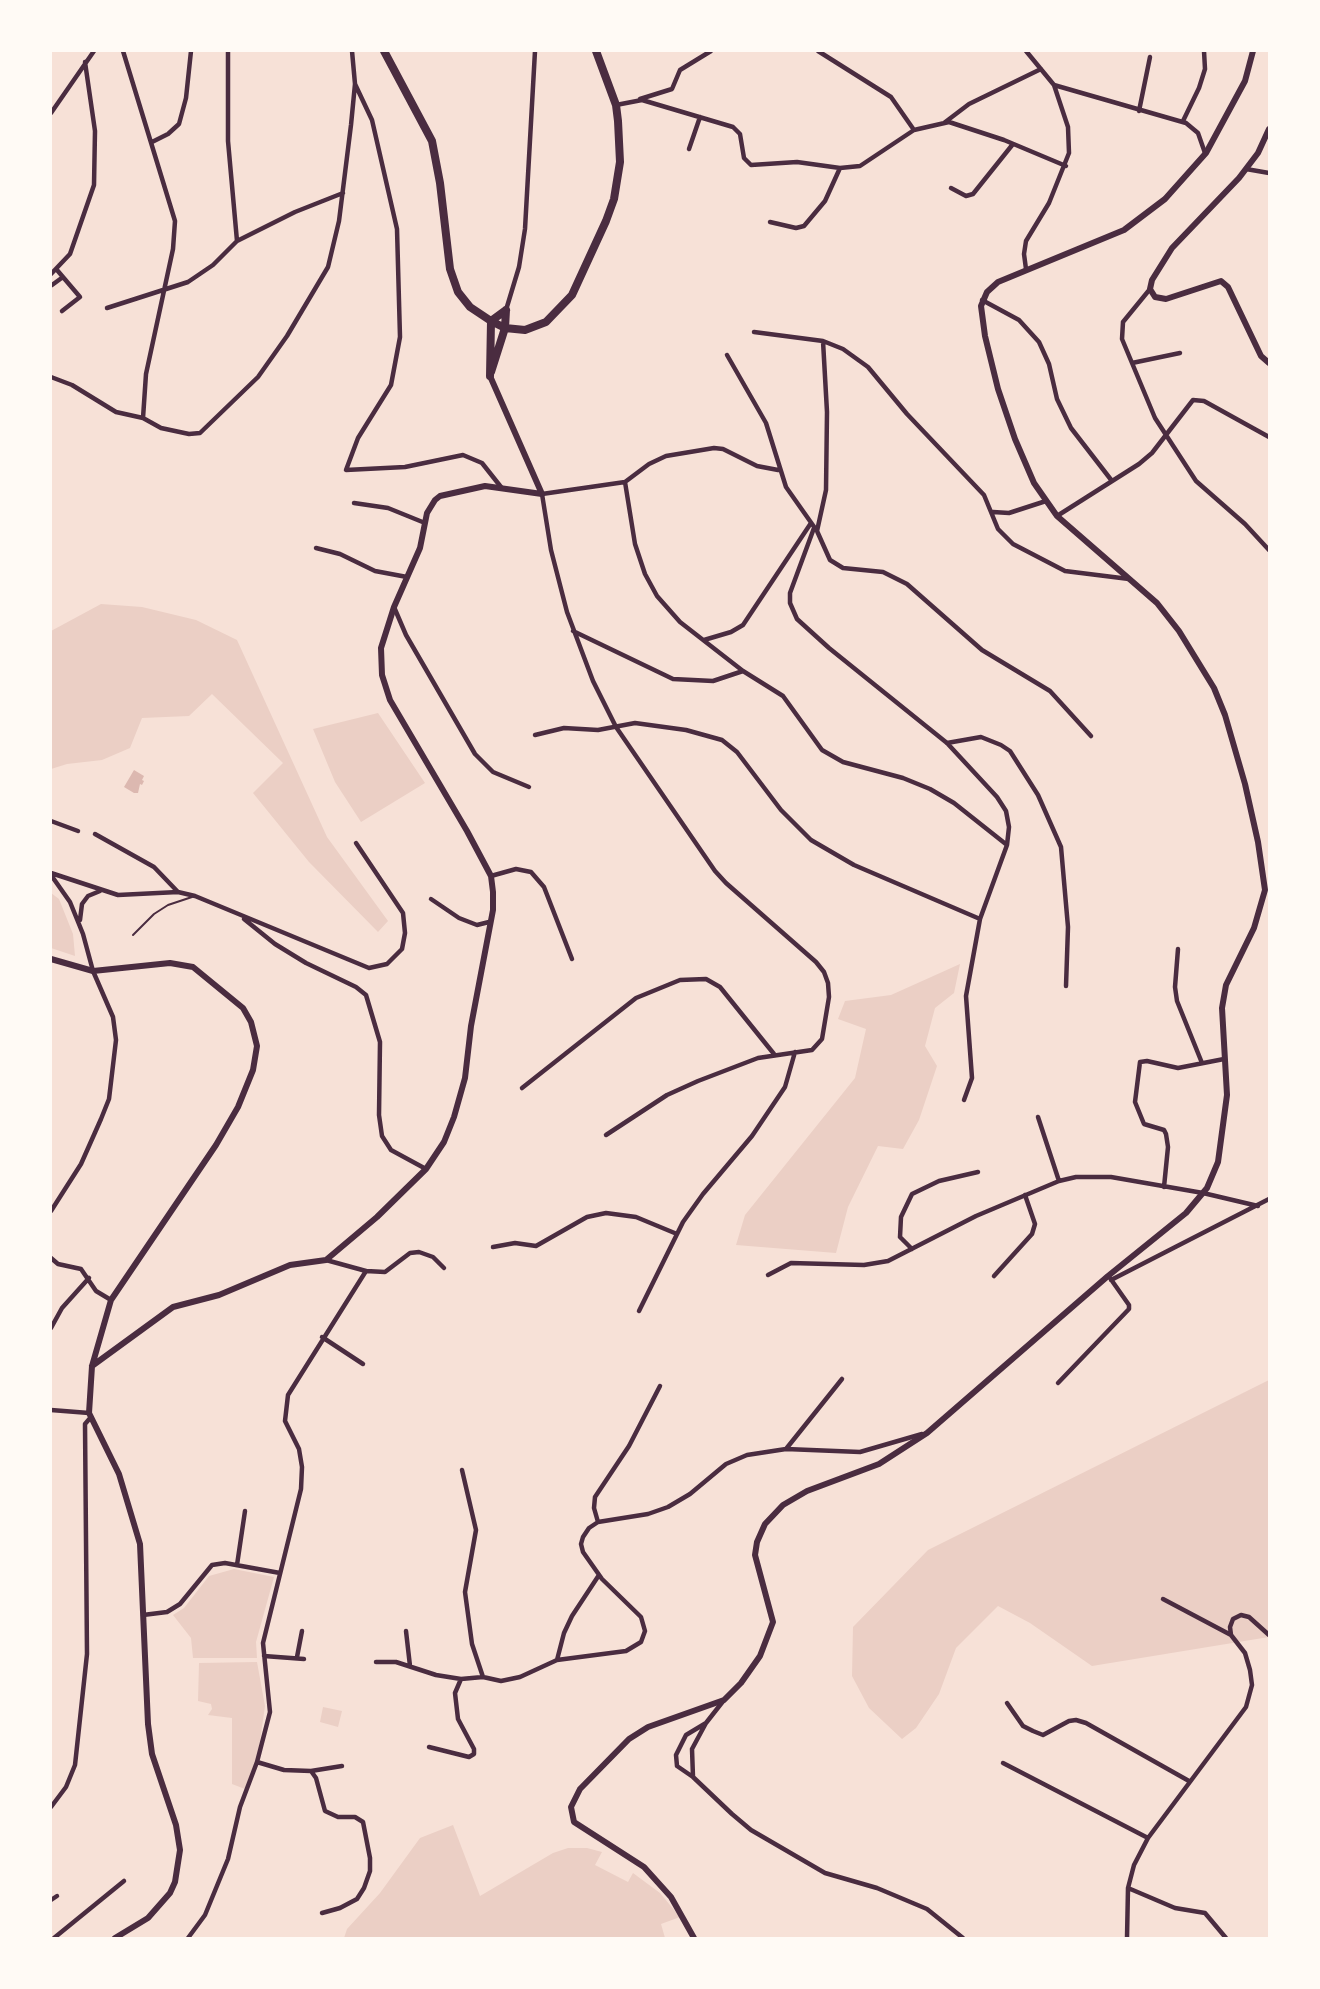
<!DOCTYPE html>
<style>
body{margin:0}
#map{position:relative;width:1320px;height:1989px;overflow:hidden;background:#f7e1d7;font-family:Rubik,sans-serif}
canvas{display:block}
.frame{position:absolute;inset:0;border:52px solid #fffaf5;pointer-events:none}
</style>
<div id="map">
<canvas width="1320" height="1989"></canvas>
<div class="frame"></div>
</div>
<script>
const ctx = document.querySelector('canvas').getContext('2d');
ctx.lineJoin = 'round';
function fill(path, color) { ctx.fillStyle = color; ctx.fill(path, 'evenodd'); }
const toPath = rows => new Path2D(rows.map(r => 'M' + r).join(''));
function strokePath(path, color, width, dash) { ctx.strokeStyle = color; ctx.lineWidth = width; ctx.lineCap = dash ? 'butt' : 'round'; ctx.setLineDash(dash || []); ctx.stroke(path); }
fill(toPath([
 [101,604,142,607,196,620,237,640,327,837,388,921,378,932,309,862,253,793,283,763,212,694,189,716,142,718,130,748,102,760,67,764,51,769,51,631],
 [378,713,425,783,361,822,335,782,313,729],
 [51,893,59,899,73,934,75,956,51,948],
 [960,964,954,993,935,1008,925,1046,937,1066,919,1120,903,1149,878,1146,848,1207,836,1253,736,1245,745,1215,855,1078,866,1029,838,1019,845,1001,891,995],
 [1269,1380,1269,1637,1092,1666,1030,1623,998,1606,956,1648,939,1694,916,1728,902,1739,869,1708,852,1676,853,1627,928,1550],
 [234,1569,274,1577,256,1642,257,1658,193,1658,191,1638,173,1615,184,1608,209,1576],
 [257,1662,265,1706,258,1755,245,1789,232,1784,232,1718,208,1715,212,1709,211,1704,198,1701,199,1663],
 [323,1707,342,1711,338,1727,320,1722],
 [453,1825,480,1896,553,1853,568,1848,587,1848,602,1852,595,1865,628,1882,633,1873,660,1893,680,1917,661,1924,665,1938,344,1938,347,1929,380,1893,420,1838]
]), '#ebcfc5');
fill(toPath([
 [134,770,144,776,142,780,144,781,142,785,140,784,138,793,134,793,124,787]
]), '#dcb8b0');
strokePath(toPath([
 [133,935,154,914,168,905,192,897]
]), '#4a2c40', 2);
strokePath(toPath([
 [123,51,175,221,173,249,146,374,143,418,161,428,189,434,200,433,258,377,287,336,328,267,339,221,351,125,355,84,352,51],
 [818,51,891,97,914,130],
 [1026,51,1054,85],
 [355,84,372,120,397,229,400,337,391,385,358,438,346,470,405,467,463,455,482,463,501,487],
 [640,99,672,89,680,70,711,51],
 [616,105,642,100,733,127,740,134,744,158,751,165,797,162,840,168,860,166,914,130,949,122,1004,140,1066,166],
 [1139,111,1150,57],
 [51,113,94,51],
 [1183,121,1199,88,1205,69,1204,51],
 [944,123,969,104,1041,69],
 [152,142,168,134,179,124,186,98,191,51],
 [689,149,700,117],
 [1246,169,1269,173],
 [951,188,966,196,973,194,1013,144],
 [770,222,796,228,804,226,825,201,840,168],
 [237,241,295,212,343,193],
 [1026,269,1024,254,1026,241,1049,203,1069,153,1068,127,1054,85,1186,123,1198,133,1205,153],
 [57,270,80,297,62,311],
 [51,274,70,254,94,185,95,131,85,62],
 [52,285,63,277],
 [1150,289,1123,322,1122,339,1155,418,1196,481,1245,524,1269,550],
 [982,300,1019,320,1039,342,1049,364,1057,399,1071,428,1112,481],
 [107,308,188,282,213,265,237,241,228,141,228,51],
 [506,310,519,267,525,229,535,51],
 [754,332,823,341],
 [727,355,766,423,786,487,817,531,830,560,843,568,883,572,907,584,982,650,1050,691,1091,736],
 [1132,363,1180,353],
 [51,377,72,385,116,412,143,418],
 [625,482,635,544,645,574,657,596,680,622,743,671,783,696,822,750,843,762,903,778,930,789,954,803,1007,845],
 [354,503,388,508,425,523],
 [993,512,1009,513,1046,501],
 [1057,516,1139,464,1152,453,1193,400,1204,401,1269,437],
 [817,531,826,490,827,412,823,341,843,349,868,367,907,414,984,495,998,529,1013,544,1065,571,1129,579],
 [316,548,340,554,375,571,407,577],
 [394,607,406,635,475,754,493,772,529,787],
 [573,631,673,679,713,681,743,671],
 [704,640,731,632,743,625,811,523],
 [535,735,564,728,598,730,635,723,686,730,722,740,737,752,781,810,811,840,854,865,980,919,1007,845,1009,827,1006,811,997,797,947,743,829,648,797,619,790,603,790,593,814,528],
 [947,743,981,737,1001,745,1010,751,1038,795,1061,847,1068,927,1066,986],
 [51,821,78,831],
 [95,834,154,867,178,892],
 [51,873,118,895,178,892,195,896,369,968,387,964,402,949,405,933,403,913,356,843],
 [51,875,70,902,83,934,93,971,113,1017,116,1040,109,1099,101,1119,81,1164,51,1211],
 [491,876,516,869,531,872,544,887,572,959],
 [431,899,459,918,477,925,489,922],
 [244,919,275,944,306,963,356,987,366,995,380,1042,379,1115,382,1136,391,1150,426,1169],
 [80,920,82,904,88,896,100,891],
 [1178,949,1175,987,1177,1001,1202,1063],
 [522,1088,636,998,680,980,706,979,720,987,774,1054],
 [964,1100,972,1078,966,996,980,919],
 [1038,1117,1059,1181],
 [606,1135,667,1095,698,1081,758,1058,812,1050,822,1039,829,997,828,983,824,972,816,962,726,883,715,871,616,727,593,681,567,612,551,550,542,494,625,482,649,464,666,456,714,448,723,449,757,466,778,470],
 [1164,1187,1168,1147,1166,1134,1164,1130,1144,1124,1135,1102,1140,1062,1147,1061,1178,1068,1224,1059],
 [493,1247,515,1243,536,1246,587,1217,606,1213,636,1217,677,1234],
 [912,1249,900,1237,901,1217,912,1194,939,1181,978,1172],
 [51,1258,58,1264,81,1269,96,1291,111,1300],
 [366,1271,385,1272,410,1253,419,1252,433,1257,444,1268],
 [768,1275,791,1263,864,1265,888,1261,976,1216,1059,1181,1076,1177,1111,1177,1203,1193,1258,1206],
 [994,1276,1032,1234,1035,1224,1025,1195],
 [1111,1280,1269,1199],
 [639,1311,683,1222,703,1194,752,1136,785,1087,795,1052],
 [51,1328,62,1308,89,1278],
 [322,1337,363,1364],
 [1058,1383,1129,1309,1129,1305,1110,1278],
 [51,1410,89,1413],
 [786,1449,842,1379],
 [462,1470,476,1530,465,1592,472,1644,483,1677,501,1681,520,1677,557,1660,626,1651,641,1642,645,1631,641,1617,602,1579,583,1552,581,1544,583,1537,589,1528,598,1522,648,1514,668,1507,690,1494,726,1464,747,1455,786,1449,860,1452,922,1434],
 [598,1522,594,1508,595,1497,629,1446,660,1386],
 [237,1565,245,1511],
 [1163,1599,1231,1635],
 [143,1615,167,1612,180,1604,212,1565,225,1563,280,1573],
 [406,1631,410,1666],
 [264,1656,304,1659],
 [297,1657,302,1631],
 [557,1660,564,1633,572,1616,599,1575],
 [376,1662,396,1662,436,1675,461,1679],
 [1007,1703,1023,1726,1033,1731,1043,1735,1069,1721,1076,1720,1086,1723,1189,1781],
 [706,1723,686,1735,676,1755,677,1766,693,1777,732,1814,751,1830,825,1873,877,1888,927,1909,963,1938],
 [429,1747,469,1757,474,1754,474,1749,458,1719,455,1693,461,1679,483,1677],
 [257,1762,284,1770,311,1771,316,1778,325,1811,338,1817,355,1817,363,1822,370,1858,370,1871,364,1888,357,1899,340,1908,322,1913],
 [1003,1763,1148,1838],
 [311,1771,342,1766],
 [693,1777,692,1749,706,1723,724,1700],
 [51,1807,66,1787,75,1765,87,1654,85,1424,91,1417],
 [1128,1888,1175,1908,1205,1913,1226,1938],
 [51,1900,57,1896],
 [54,1938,124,1881],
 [188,1938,205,1915,228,1859,240,1807,257,1762,270,1712,263,1643,301,1489,302,1467,299,1449,285,1421,288,1395,366,1271,326,1260],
 [1127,1938,1128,1888,1134,1865,1148,1838,1246,1707,1252,1685,1250,1670,1245,1653,1231,1635,1230,1627,1233,1619,1241,1615,1249,1617,1269,1635]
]), '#4a2c40', 4.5);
strokePath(toPath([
 [1269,129,1258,153,1239,178,1172,248,1152,280,1150,289,1155,297,1166,299,1221,281,1228,287,1261,356,1269,363],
 [490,376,542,494],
 [51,959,93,971,170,963,193,967,243,1008,251,1022,257,1046,253,1070,238,1107,216,1145,111,1300,92,1366,89,1413,119,1474,140,1544,148,1724,152,1754,176,1825,180,1850,175,1882,170,1893,148,1918,115,1938],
 [92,1366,173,1307,219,1295,290,1265,326,1260,377,1217,426,1169,444,1142,454,1117,465,1078,471,1026,493,910,493,892,491,876,467,831,390,700,382,675,381,648,394,607,420,548,427,513,435,500,440,496,485,486,542,494],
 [694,1938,671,1897,644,1867,574,1822,571,1807,580,1789,629,1739,648,1727,724,1700,741,1683,760,1656,773,1622,755,1555,757,1542,765,1524,783,1505,807,1491,879,1464,927,1433,1108,1276,1186,1213,1207,1188,1218,1162,1227,1095,1222,1008,1226,985,1254,928,1265,890,1258,842,1245,784,1225,715,1214,688,1179,631,1157,603,1057,516,1034,483,1015,439,998,389,985,336,981,306,987,292,998,282,1124,230,1165,199,1206,153,1245,81,1253,51]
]), '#4a2c40', 6);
strokePath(toPath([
 [384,51,432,141,440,183,450,269,458,292,470,307,491,321,505,328,525,330,546,322,572,295,606,221,614,199,620,162,618,121,616,105,596,51],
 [491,372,505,328,506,310],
 [490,376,491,321,506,310]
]), '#4a2c40', 8);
</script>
